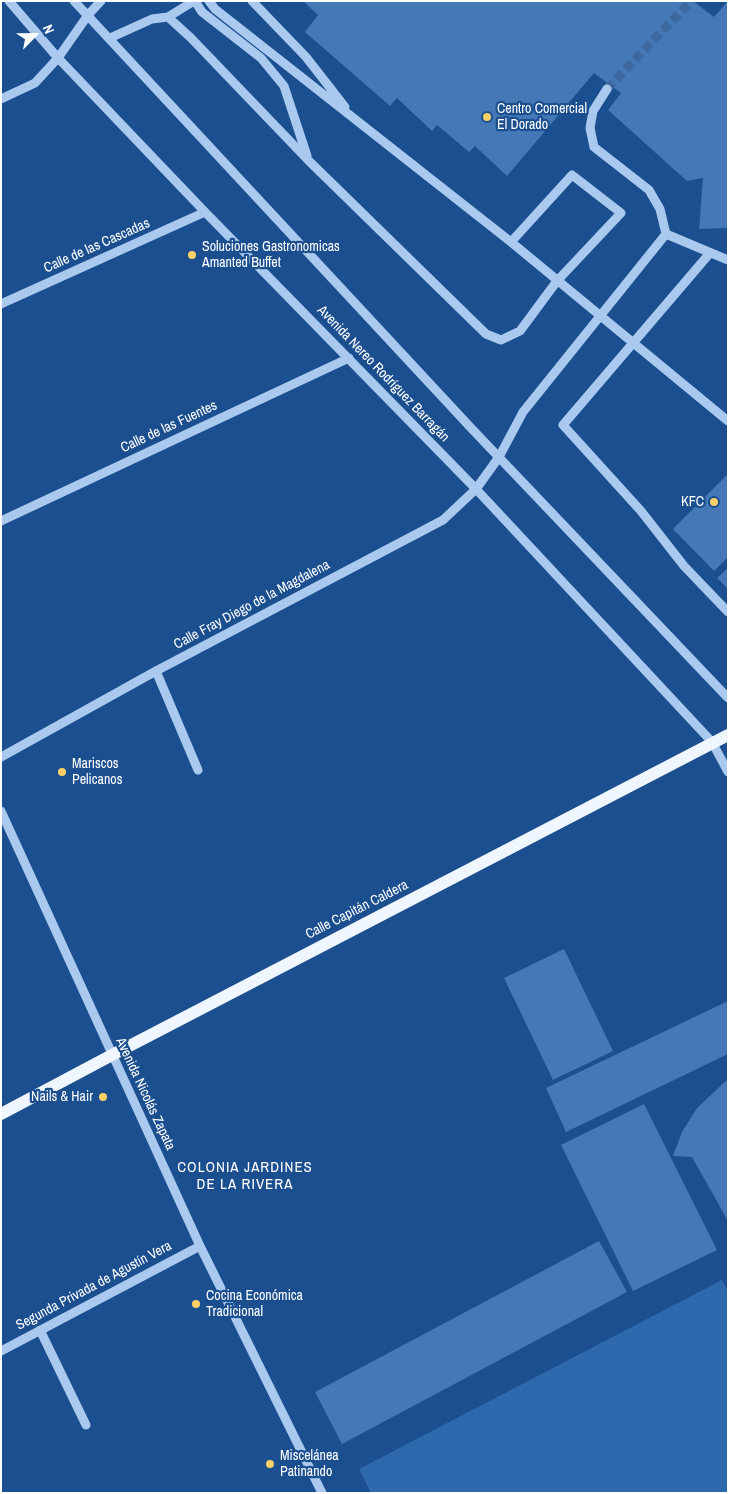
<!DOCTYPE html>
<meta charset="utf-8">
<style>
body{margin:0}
#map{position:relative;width:729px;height:1494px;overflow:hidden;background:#1b4f8f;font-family:"Archivo Narrow",sans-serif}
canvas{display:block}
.frame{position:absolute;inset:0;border:2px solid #fff;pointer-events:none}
.north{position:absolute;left:10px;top:10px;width:50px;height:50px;-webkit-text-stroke:4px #1b4f8f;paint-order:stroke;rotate:67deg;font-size:14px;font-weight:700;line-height:20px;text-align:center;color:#fff}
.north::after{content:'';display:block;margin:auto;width:18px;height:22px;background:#fff;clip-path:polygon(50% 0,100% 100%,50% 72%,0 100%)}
</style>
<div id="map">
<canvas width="729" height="1494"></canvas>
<div class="frame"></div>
<div class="north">N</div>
</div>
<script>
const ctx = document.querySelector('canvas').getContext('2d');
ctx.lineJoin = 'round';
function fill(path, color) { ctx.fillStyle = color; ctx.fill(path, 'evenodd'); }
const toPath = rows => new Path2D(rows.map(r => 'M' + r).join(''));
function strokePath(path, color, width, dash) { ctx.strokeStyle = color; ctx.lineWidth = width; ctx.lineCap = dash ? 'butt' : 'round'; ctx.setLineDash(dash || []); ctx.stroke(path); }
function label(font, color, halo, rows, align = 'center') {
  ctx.font = font + ' "Archivo Narrow",sans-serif'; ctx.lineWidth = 4.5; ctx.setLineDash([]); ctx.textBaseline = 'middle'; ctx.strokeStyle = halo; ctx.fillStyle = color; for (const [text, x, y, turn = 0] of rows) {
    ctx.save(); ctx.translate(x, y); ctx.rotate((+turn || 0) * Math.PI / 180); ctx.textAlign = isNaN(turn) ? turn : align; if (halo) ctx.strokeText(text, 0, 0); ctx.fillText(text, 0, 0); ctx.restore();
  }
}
fill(toPath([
 [722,1280,728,1291,728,1493,371,1493,359,1469]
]), '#2e69ad');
fill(toPath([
 [303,1,693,1,714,17,728,1,728,228,699,229,703,178,687,181,608,110,621,93,594,73,507,176,475,146,469,152,437,125,432,131,397,98,390,106,305,32,318,15],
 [728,474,728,557,714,571,673,529],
 [728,568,728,589,717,578],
 [564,949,613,1051,553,1080,504,978],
 [728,1001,728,1054,566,1132,546,1088],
 [728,1079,728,1221,692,1157,673,1156,682,1132,697,1108],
 [644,1104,717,1250,633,1291,561,1145],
 [599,1241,627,1292,342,1444,315,1392]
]), '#4478b7');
strokePath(toPath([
 [607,89,691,1]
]), '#3d69a0', 9, [9, 4.5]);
strokePath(toPath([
 [9,1,58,58,205,212,476,489,712,742,728,772],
 [74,1,472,429,728,698],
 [195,1,202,12,261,58,284,86,307,156],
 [209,1,215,9,511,242,728,421],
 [252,1,306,57,345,107],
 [168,17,191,38,308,160,486,334,501,340,520,331,557,281,621,213,572,175,511,242],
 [110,38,152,19,168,17,194,1],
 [607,89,593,111,590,128,594,147,649,190,660,209,666,234],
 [1,99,35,83,58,58,88,15,101,1],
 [666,234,728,260],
 [710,253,563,425,641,511,684,566,728,612],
 [1,304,205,212],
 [1,521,349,358],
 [156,671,198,770],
 [1,757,156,671,443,520,476,489,499,457,523,412,666,234],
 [1,811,200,1246,322,1493],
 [40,1330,86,1425],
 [1,1351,200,1246]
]), '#a9c9ee', 9);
strokePath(toPath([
 [1,1114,112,1055,728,735]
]), '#f0f6ff', 12);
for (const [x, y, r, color] of [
 [487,117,5,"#ffd166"],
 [192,255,5,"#ffd166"],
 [714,502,5,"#ffd166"],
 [62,772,5,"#ffd166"],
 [103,1097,5,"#ffd166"],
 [196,1304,5,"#ffd166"],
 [270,1464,5,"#ffd166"]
]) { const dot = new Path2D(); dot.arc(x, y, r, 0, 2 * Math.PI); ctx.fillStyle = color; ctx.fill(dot); strokePath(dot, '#1b4f8f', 2); }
label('14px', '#fff', '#1b4f8f', [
 ["Centro Comercial",497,109],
 ["El Dorado",497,125],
 ["Soluciones Gastronomicas",202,247],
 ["Amanted Buffet",202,263],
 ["KFC",704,502,"right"],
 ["Mariscos",72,764],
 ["Pelicanos",72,780],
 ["Nails & Hair",93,1097,"right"],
 ["Cocina Económica",206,1296],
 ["Tradicional",206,1312],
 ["Miscelánea",280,1456],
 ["Patinando",280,1472]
], 'left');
label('14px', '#fff', '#1b4f8f', [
 ["Calle de las Cascadas",97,246,-24],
 ["Avenida Nereo Rodríguez Barragán",383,374,46],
 ["Calle de las Fuentes",169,427,-25],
 ["Calle Fray Diego de la Magdalena",252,605,-28],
 ["Calle Capitán Caldera",357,910,-27],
 ["Avenida Nicolás Zapata",145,1094,65],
 ["Segunda Privada de Agustín Vera",94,1286,-28]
]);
ctx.letterSpacing = '1px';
label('15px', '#fff', '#1b4f8f', [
 ["COLONIA JARDINES",245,1168],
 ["DE LA RIVERA",245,1185]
]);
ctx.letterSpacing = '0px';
</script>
